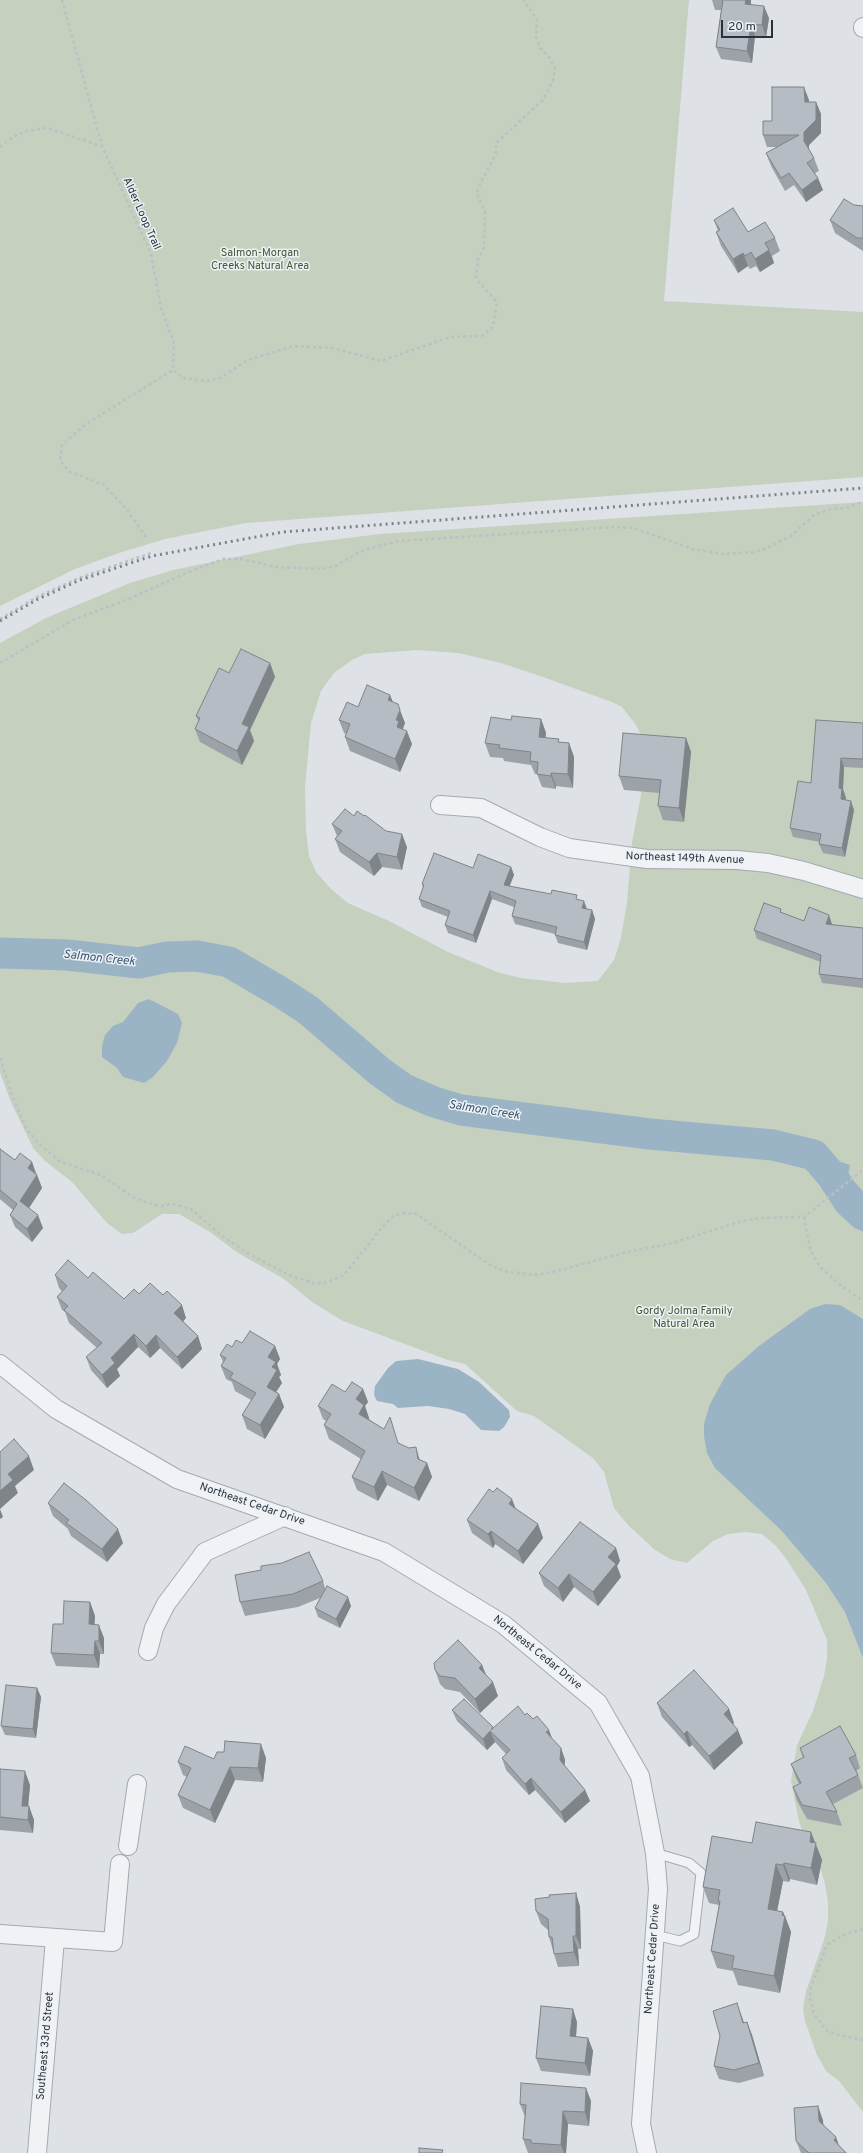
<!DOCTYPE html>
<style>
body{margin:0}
#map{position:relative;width:863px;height:2153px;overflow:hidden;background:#dee2e7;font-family:Overpass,sans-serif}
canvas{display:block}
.scale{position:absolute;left:721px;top:20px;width:52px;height:18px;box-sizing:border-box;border:2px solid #28323d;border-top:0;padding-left:5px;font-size:12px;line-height:14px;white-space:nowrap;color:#28323d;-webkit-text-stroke:3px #edf1f5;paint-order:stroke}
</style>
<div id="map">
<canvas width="863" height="2153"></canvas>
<div class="scale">20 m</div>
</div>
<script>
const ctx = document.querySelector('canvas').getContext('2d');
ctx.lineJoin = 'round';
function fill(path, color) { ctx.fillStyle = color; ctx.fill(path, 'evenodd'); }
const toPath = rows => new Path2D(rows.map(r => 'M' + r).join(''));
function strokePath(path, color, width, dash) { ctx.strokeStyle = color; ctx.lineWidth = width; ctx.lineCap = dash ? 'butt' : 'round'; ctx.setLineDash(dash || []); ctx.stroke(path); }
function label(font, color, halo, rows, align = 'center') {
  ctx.font = font + ' Overpass,sans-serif'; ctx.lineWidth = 3; ctx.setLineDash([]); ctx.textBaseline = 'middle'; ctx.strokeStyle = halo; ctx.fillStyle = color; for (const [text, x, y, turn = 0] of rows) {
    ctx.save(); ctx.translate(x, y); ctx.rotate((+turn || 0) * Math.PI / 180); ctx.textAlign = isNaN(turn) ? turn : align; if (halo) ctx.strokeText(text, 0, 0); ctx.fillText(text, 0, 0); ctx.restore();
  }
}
fill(toPath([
 [0,0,689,0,664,301,863,312,863,477,246,523,165,539,119,553,75,569,0,606],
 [863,502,863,2112,839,2081,826,2071,817,2055,805,2021,803,2009,806,1991,824,1940,828,1921,828,1903,825,1884,820,1867,803,1834,798,1817,791,1781,797,1745,813,1711,824,1676,827,1659,827,1640,806,1590,787,1560,776,1546,762,1534,745,1532,728,1534,713,1541,687,1563,670,1559,655,1550,628,1525,614,1508,604,1472,593,1458,534,1416,517,1411,465,1364,448,1360,343,1321,312,1302,284,1279,238,1253,210,1232,179,1214,162,1214,133,1233,122,1234,107,1223,72,1182,45,1161,33,1148,10,1100,0,1072,0,643,46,618,130,583,173,570,299,544,380,534],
 [417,650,458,653,501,663,543,677,612,702,622,707,636,725,641,735,644,759,641,795,632,842,627,902,621,938,614,960,598,981,565,983,521,978,500,973,448,952,389,921,348,903,331,889,316,872,309,856,306,831,305,787,311,723,321,691,334,673,352,660,365,654]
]), '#c5d0bf');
fill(toPath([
 [149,999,178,1014,182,1023,177,1043,167,1061,153,1077,144,1083,123,1077,117,1068,102,1057,102,1046,105,1035,113,1026,123,1022,138,1003],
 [818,1154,850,1165,848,1175,863,1191,863,1232,849,1222,837,1205,824,1183],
 [825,1304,840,1305,863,1319,863,1658,845,1612,826,1583,782,1531,715,1468,707,1453,704,1436,704,1424,710,1404,726,1375,759,1346,810,1309],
 [418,1359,458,1369,479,1382,509,1410,510,1417,504,1427,499,1431,481,1430,465,1414,449,1409,428,1406,398,1408,393,1404,377,1401,374,1395,375,1386,388,1368,396,1361]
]), '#9ab4c6');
strokePath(toPath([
 [0,953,67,955,139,963,167,957,197,956,229,962,282,993,308,1010,379,1071,404,1089,434,1102,461,1110,650,1134,773,1145,814,1155,832,1176,849,1202,863,1215]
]), '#9ab4c6', 31);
const service = toPath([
 [655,1853,689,1863,701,1873,694,1934,680,1941,655,1935]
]);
const minor = toPath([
 [863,27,863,28],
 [440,805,481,808,540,837,569,848,647,859,737,860,768,863,804,871,863,889],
 [0,1364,56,1409,177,1479,384,1552,503,1624,598,1703,640,1776,655,1853,658,1889,641,2124,647,2153],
 [148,1651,154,1628,166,1604,205,1552,285,1516],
 [128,1846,137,1784],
 [0,1934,113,1942,120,1864],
 [37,2153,55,1939]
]);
strokePath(service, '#a4aab1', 11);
strokePath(minor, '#a4aab1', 20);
strokePath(toPath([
 [62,0,102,146,151,254,161,308,174,343,173,370,183,378,207,381,220,378,248,360,293,346,333,348,381,361,450,337,482,336,493,327,497,302,476,279,478,259,484,248,485,212,477,194,478,188,496,153,496,143,543,100,553,80,555,68,549,57,540,48,536,37,537,19,523,0],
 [0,147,13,137,26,131,47,128,101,146],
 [146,537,124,506,104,485,68,471,60,460,62,445,86,424,173,370],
 [0,619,37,597,79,578,151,553],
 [0,663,73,620,131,598,186,573,223,559,242,559,275,567,322,569,336,566,356,554,370,548,399,541,614,527,634,528,692,549,722,554,754,552,767,548,791,536,815,514,832,509,845,508,863,502],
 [0,1058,12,1095,26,1128,39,1144,61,1162,101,1175,133,1197,145,1202,161,1206,173,1204,191,1209,222,1236,249,1254,289,1275,316,1284,328,1282,344,1275,384,1225,394,1216,403,1213,416,1214,493,1267,508,1272,537,1275,561,1270,627,1252,669,1244,742,1221,760,1218,804,1217,863,1170],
 [804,1217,810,1249,820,1267,838,1283,863,1301],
 [863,1929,843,1935,827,1945,811,1987,810,1997,814,2014,827,2031,835,2034,863,2040]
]), '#bcc0c5', 2.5, [3, 3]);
strokePath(service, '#f0f2f5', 9);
strokePath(minor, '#f0f2f5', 18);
strokePath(toPath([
 [0,621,38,599,80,580,152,556,283,532,863,488]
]), '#788390', 3, [2, 4]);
fill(toPath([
 [712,0,751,0,751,5,769,18,766,37,755,36,752,63,721,59,716,47,721,10,715,10],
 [809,100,809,102,816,102,821,114,821,133,809,145,809,149,814,158,819,171,815,173,823,190,806,202,794,185,785,191,771,166,766,153,777,147,767,147,763,135,772,121],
 [854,205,863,206,863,251,835,233,830,220],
 [714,220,748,232,775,238,780,251,772,256,774,263,760,272,756,266,750,269,748,266,738,273,721,246,716,232,718,231],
 [270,663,275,677,250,730,254,741,242,765,200,742,195,729,199,722,196,716,229,673],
 [390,695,393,702,405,723,403,729,412,744,400,772,350,751,345,737,346,734,344,733,339,720,358,707],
 [541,719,546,733,545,738,560,742,569,743,574,757,573,788,556,786,556,789,542,787,537,774,535,774,531,765,504,761,503,758,490,757,485,743,511,720],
 [863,723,863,768,844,767,843,789,846,798,845,800,854,810,845,857,823,853,819,844,820,842,793,837,790,828,811,783],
 [686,738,691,752,684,822,663,820,658,806,660,793,624,790,619,776],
 [354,816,407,847,402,870,382,867,374,876,340,852,335,839,337,836,332,824],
 [511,867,514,875,509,886,578,900,587,909,592,910,595,919,587,950,558,943,555,935,555,934,515,924,512,916,514,907,492,899,476,943,448,933,445,925,448,917,422,907,419,899,423,888,422,884,473,868],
 [782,913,804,921,832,924,832,925,863,928,863,988,822,983,819,974,821,962,757,939,754,930],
 [0,1149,15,1160,32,1162,42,1188,29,1208,43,1228,32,1242,15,1227,10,1215,13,1210,1,1200,0,1199],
 [55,1275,88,1278,124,1299,139,1294,186,1318,183,1321,198,1336,202,1349,182,1369,160,1348,150,1358,138,1347,117,1369,120,1376,107,1388,91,1370,86,1357,97,1348,69,1323,65,1312,62,1310,57,1297,62,1291,59,1288],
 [275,1346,280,1359,277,1364,281,1375,279,1377,282,1383,276,1392,279,1394,284,1407,265,1439,247,1429,242,1415,251,1400,235,1391,232,1382,226,1379,221,1366,223,1362,220,1355,232,1347],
 [363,1389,368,1402,365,1406,369,1418,369,1419,420,1460,427,1463,432,1477,419,1501,387,1485,378,1501,357,1490,352,1477,361,1459,329,1439,324,1425,326,1421,323,1419,318,1406,345,1392],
 [48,1503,123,1543,107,1562,71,1536,68,1529,53,1516],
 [515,1508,538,1524,543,1538,523,1564,495,1544,493,1548,472,1533,467,1520],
 [616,1548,620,1561,617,1566,621,1577,598,1606,574,1587,563,1602,544,1586,539,1573],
 [323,1581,325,1588,351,1606,340,1628,318,1617,315,1608,320,1598,298,1607,245,1616,240,1602],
 [90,1602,95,1616,94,1624,104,1638,104,1654,100,1654,99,1668,56,1666,51,1653,63,1624],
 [482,1665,486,1674,498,1696,480,1713,460,1692,445,1689,440,1684,435,1670],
 [37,1688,41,1697,36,1738,5,1735,1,1726],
 [657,1703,729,1709,734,1723,733,1724,743,1743,714,1770,692,1745,689,1747,662,1717],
 [452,1710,494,1728,525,1715,552,1739,561,1748,565,1760,564,1766,585,1790,590,1801,565,1823,535,1790,529,1795,506,1770,502,1758,506,1754,495,1742,487,1750,457,1721],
 [800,1748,856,1755,860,1768,856,1771,858,1775,863,1788,833,1804,837,1812,842,1826,807,1819,797,1801,793,1787,799,1784,796,1778,791,1764,803,1758],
 [266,1758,263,1782,235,1780,215,1823,183,1808,178,1795,187,1777,183,1775,178,1762,214,1759],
 [0,1769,30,1785,28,1806,34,1820,33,1833,0,1830],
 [752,1843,815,1843,822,1860,817,1885,790,1879,789,1882,783,1881,777,1911,783,1912,791,1932,780,1993,738,1985,733,1971,717,1968,711,1951,719,1905,709,1903,703,1887],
 [576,1893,580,1907,581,1949,578,1949,579,1966,558,1967,549,1937,548,1930,541,1924,536,1911],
 [742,2017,744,2023,747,2022,752,2035,764,2076,739,2083,719,2079,714,2066],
 [577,2022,576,2037,588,2038,593,2051,590,2076,541,2071,536,2058],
 [591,2101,589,2126,568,2124,566,2153,528,2153,523,2139,525,2117,520,2104],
 [823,2120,823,2125,838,2145,847,2153,801,2153,796,2141]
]), '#9ca2a8');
fill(toPath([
 [746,0,751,0,750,16,745,4],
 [764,6,769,18,766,37,762,25],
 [751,24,755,36,752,63,747,51],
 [804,87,809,100,809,115,805,102],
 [816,102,821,114,821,133,809,145,809,154,804,141,804,132],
 [818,178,823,190,806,202,802,190],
 [769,250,774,263,760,272,755,259],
 [743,253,748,266,738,273,733,259],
 [270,663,275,677,250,730,254,741,242,765,237,751,242,724],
 [390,695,395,708,388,700],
 [400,710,405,723,402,730,397,727,396,720],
 [541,719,546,733,544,750,539,737],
 [407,731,412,744,400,772,395,759],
 [686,738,691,752,684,822,679,808],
 [569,743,574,757,573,788,568,774],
 [841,758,844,767,843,789,846,798,844,808,841,799,839,788],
 [551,773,556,786,556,789,551,776],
 [851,801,854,810,845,857,842,848],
 [402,834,407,847,402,870,397,857],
 [377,853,382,867,374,876,369,862],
 [511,867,514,875,507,893,504,885],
 [490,891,492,899,476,943,473,935],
 [584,901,587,909,585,916,582,908],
 [592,910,595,919,587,950,584,942],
 [829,915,832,924,829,933,826,924],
 [32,1162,36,1175,28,1168],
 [37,1175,42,1188,25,1214,20,1201],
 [38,1215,43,1228,32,1242,27,1229],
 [182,1305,186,1318,179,1326,174,1313],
 [134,1334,138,1347,117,1369,120,1376,107,1388,102,1375,111,1358],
 [156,1335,160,1348,150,1358,146,1346],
 [198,1336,202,1349,182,1369,177,1357],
 [275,1346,280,1359,277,1364,281,1375,279,1377,282,1383,271,1400,267,1387,268,1357],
 [363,1389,368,1402,365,1406,369,1418,364,1427,359,1414,356,1399],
 [279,1394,284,1407,265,1439,260,1425],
 [416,1447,420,1461,427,1463,432,1477,419,1501,414,1488,418,1459],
 [29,1456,34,1470,15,1486,18,1493,0,1509,0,1491,8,1474],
 [382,1471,387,1485,378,1501,374,1487],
 [512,1499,517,1512,509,1504],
 [0,1509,3,1517,0,1519],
 [538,1524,543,1538,523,1564,518,1551],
 [118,1529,123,1543,107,1562,102,1549],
 [491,1531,495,1544,493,1548,488,1534],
 [616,1548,620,1561,617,1566,621,1577,598,1606,593,1592,608,1557],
 [569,1574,574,1587,563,1602,558,1588],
 [348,1597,351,1606,340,1628,336,1619],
 [90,1602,95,1616,94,1638,89,1624],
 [99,1625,104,1638,104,1654,99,1641],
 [95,1641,100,1654,99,1668,94,1655],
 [482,1665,487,1679,479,1668],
 [493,1682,498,1696,480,1713,475,1699],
 [37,1688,41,1697,36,1738,33,1729],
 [729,1709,734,1723,729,1727,724,1714],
 [549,1730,553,1741,546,1732],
 [738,1730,743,1743,714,1770,709,1756],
 [490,1731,495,1742,487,1750,483,1739],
 [687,1731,692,1745,689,1747,684,1734],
 [261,1744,266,1758,263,1782,258,1768],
 [561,1748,565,1760,564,1772,560,1760],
 [230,1767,235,1780,215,1823,210,1810],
 [25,1771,30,1785,27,1819,22,1806],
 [531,1778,535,1790,529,1795,525,1784],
 [585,1790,590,1801,565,1823,561,1812],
 [29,1806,34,1820,33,1833,28,1820],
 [811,1832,822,1860,817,1885,811,1868,810,1842],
 [784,1863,790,1879,789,1882,783,1865],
 [776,1864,783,1881,774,1926,768,1909],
 [576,1893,580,1907,581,1949,576,1936],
 [783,1912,785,1917,785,1916,791,1932,780,1993,774,1976],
 [573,1936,578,1949,579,1966,574,1952],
 [737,2003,742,2017,748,2036,743,2023],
 [573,2009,577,2022,575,2049,570,2036],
 [747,2022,752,2035,764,2076,759,2063],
 [588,2038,593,2051,590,2076,585,2063],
 [586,2088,591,2101,589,2126,585,2112],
 [818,2106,823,2120,824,2135,819,2121],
 [563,2111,568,2124,566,2153,564,2153,561,2145],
 [836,2137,841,2151,834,2140]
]), '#7f8488');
const building = toPath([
 [723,0,746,0,745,4,764,6,762,25,751,24,747,51,716,47,723,0],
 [772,87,804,87,805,102,816,102,816,120,804,132,804,141,814,158,807,163,818,178,802,190,789,173,781,178,766,153,799,135,763,135,763,121,772,121,772,87],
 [844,199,854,205,863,206,863,238,857,238,830,220,844,199],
 [733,208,748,232,765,222,775,238,765,243,769,250,755,259,751,252,745,256,743,253,733,259,716,232,720,230,714,220,733,208],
 [241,649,270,663,242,724,249,727,237,751,195,729,200,718,196,716,219,668,229,673,241,649],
 [367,685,390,695,388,700,398,704,400,710,396,720,399,721,397,727,407,731,395,759,345,737,350,724,339,720,347,702,358,707,367,685],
 [512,716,541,719,539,737,559,739,558,742,569,743,568,774,551,773,551,776,537,774,538,762,530,761,531,752,499,748,500,745,485,743,491,717,511,720,512,716],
 [816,720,863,723,863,759,841,758,839,788,842,789,841,799,851,801,842,848,819,844,821,834,790,828,798,781,811,783,816,720],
 [623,733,686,738,679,808,658,806,661,780,619,776,623,733],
 [345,809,354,816,357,811,364,816,365,815,386,831,402,834,397,857,377,853,369,862,335,839,342,831,332,824,345,809],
 [434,853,473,868,478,854,511,867,504,885,551,894,552,890,577,895,576,899,584,901,582,908,592,910,584,942,555,935,557,927,512,916,516,901,490,891,473,935,445,925,450,911,419,899,424,885,422,884,434,853],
 [764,903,781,909,780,912,804,921,809,907,829,915,826,924,863,928,863,979,819,974,821,955,754,930,764,903],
 [0,1149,15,1160,20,1153,32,1162,28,1168,37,1175,20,1201,38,1215,27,1229,10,1215,17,1204,0,1190,0,1149],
 [68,1260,88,1278,93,1272,124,1299,134,1289,139,1294,150,1283,163,1295,167,1291,182,1305,174,1313,198,1336,177,1357,156,1335,146,1346,134,1334,111,1358,115,1363,102,1375,86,1357,102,1343,64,1310,68,1306,57,1297,67,1286,55,1275,68,1260],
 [250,1331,275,1346,268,1357,276,1362,272,1367,277,1370,267,1387,279,1394,260,1425,242,1415,256,1393,230,1378,233,1373,221,1366,226,1358,220,1355,227,1344,232,1347,236,1340,242,1343,250,1331],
 [352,1382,363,1389,356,1399,364,1405,359,1414,384,1429,390,1417,398,1443,409,1448,416,1447,418,1459,427,1463,414,1488,382,1471,374,1487,352,1477,365,1451,324,1425,331,1414,318,1406,332,1384,345,1392,352,1382],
 [14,1439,29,1456,8,1474,13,1480,0,1491,0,1452,14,1439],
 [64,1483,86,1500,118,1529,102,1549,66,1523,69,1520,48,1503,64,1483],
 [497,1488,512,1499,509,1504,538,1524,518,1551,491,1531,488,1534,467,1520,489,1489,493,1492,497,1488],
 [580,1522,616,1548,608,1557,616,1564,593,1592,569,1574,558,1588,539,1573,580,1522],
 [309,1552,323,1581,293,1594,240,1602,235,1575,261,1570,261,1566,282,1563,309,1552],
 [327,1586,348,1597,336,1619,315,1608,327,1586],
 [64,1601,90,1602,89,1624,99,1625,99,1641,95,1641,94,1655,51,1653,53,1624,63,1624,64,1601],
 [458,1640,482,1665,479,1668,493,1682,475,1699,455,1678,440,1676,435,1670,434,1663,458,1640],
 [694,1670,729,1709,724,1714,738,1730,709,1756,687,1731,684,1734,657,1703,694,1670],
 [6,1685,37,1688,33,1729,1,1726,6,1685],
 [464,1699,493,1727,491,1730,518,1706,525,1715,527,1713,533,1719,537,1716,549,1730,546,1732,561,1748,560,1760,585,1790,561,1812,531,1778,525,1784,502,1758,510,1750,490,1731,483,1739,452,1710,464,1699],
 [840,1726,856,1755,849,1758,858,1775,826,1792,837,1812,802,1805,793,1787,801,1783,791,1764,804,1757,800,1748,840,1726],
 [225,1741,261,1744,258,1768,230,1767,210,1810,178,1795,191,1768,178,1762,185,1746,214,1759,217,1752,224,1752,225,1741],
 [0,1769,25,1771,22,1806,29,1806,28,1820,0,1817,0,1769],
 [756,1822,811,1832,810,1842,816,1843,811,1868,784,1863,783,1865,776,1864,768,1909,783,1912,782,1915,785,1916,774,1976,732,1968,734,1956,711,1951,720,1901,718,1901,720,1890,703,1887,712,1836,752,1843,756,1822],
 [576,1893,576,1936,573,1936,574,1952,554,1954,552,1937,549,1937,548,1919,536,1911,535,1899,550,1897,549,1895,576,1893],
 [737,2003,743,2023,747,2022,759,2063,734,2070,714,2066,720,2036,713,2011,737,2003],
 [541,2006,573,2009,570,2036,588,2038,585,2063,536,2058,541,2006],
 [521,2083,586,2088,585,2112,563,2111,561,2145,531,2143,531,2140,523,2139,526,2105,520,2104,521,2083],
 [818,2106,819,2121,836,2137,834,2140,846,2153,809,2153,796,2141,794,2108,818,2106],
 [419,2148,443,2150,442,2153,419,2153,419,2148]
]);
fill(building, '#b5bcc3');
strokePath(building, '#7f8488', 1);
label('11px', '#28323d', '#edf1f5', [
 ["Alder Loop Trail",141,214,66],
 ["Northeast 149th Avenue",685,859,2],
 ["Northeast Cedar Drive",252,1505,19],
 ["Northeast Cedar Drive",537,1653,39],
 ["Northeast Cedar Drive",653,1959,-86],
 ["Southeast 33rd Street",46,2046,-85]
]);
label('11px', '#405835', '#edf1f5', [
 ["Salmon-Morgan",260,254],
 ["Creeks Natural Area",260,267],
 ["Gordy Jolma Family",684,1312],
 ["Natural Area",684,1325]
]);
label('italic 12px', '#33556f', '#edf1f5', [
 ["Salmon Creek",99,959,6],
 ["Salmon Creek",484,1111,9]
]);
</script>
